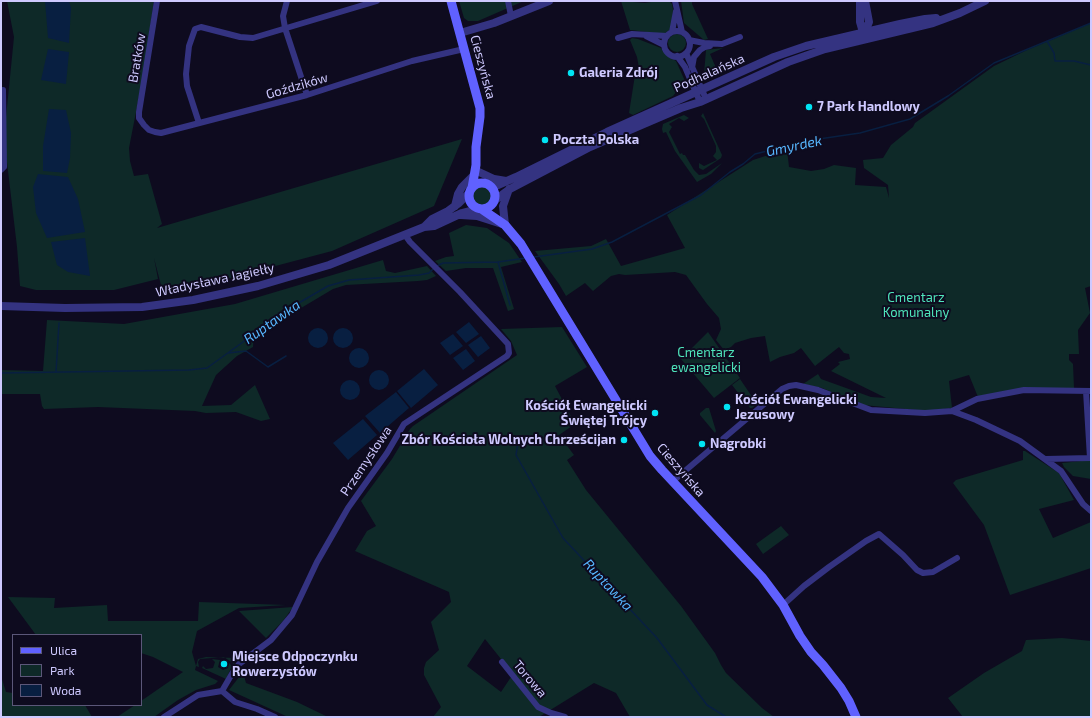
<!DOCTYPE html>
<meta charset="utf-8">
<style>
body{margin:0}
#map{position:relative;width:1092px;height:718px;overflow:hidden;background:#0e0b1f;font-family:"Exo 2",sans-serif}
canvas{display:block}
.frame{position:absolute;inset:0;border:2px solid #cec9ff;pointer-events:none}
.legend{position:absolute;left:12px;top:634px;width:130px;height:72px;box-sizing:border-box;background:#0e0b1f;border:1px solid #5b5779;margin:0;padding:5px 7px;list-style:none;font-size:12px;color:#cec9ff}
.legend li{display:flex;align-items:center;gap:8px;height:20px}
.legend b{width:20px;border:1px solid #5b5779}
</style>
<div id="map">
<canvas width="1092" height="718"></canvas>
<div class="frame"></div>
<ul class="legend">
<li><b style="height:5px;background:#6061ff"></b>Ulica</li>
<li><b style="height:11px;background:#0e2928"></b>Park</li>
<li><b style="height:11px;background:#081f41"></b>Woda</li>
</ul>
</div>
<script>
const ctx = document.querySelector('canvas').getContext('2d');
ctx.lineJoin = 'round';
function fill(path, color) { ctx.fillStyle = color; ctx.fill(path, 'evenodd'); }
const toPath = rows => new Path2D(rows.map(r => 'M' + r).join(''));
function strokePath(path, color, width, dash) { ctx.strokeStyle = color; ctx.lineWidth = width; ctx.lineCap = dash ? 'butt' : 'round'; ctx.setLineDash(dash || []); ctx.stroke(path); }
function label(font, color, halo, rows, align = 'center') {
  ctx.font = font + ' "Exo 2",sans-serif'; ctx.lineWidth = 4; ctx.setLineDash([]); ctx.textBaseline = 'middle'; ctx.strokeStyle = halo; ctx.fillStyle = color; for (const [text, x, y, turn = 0] of rows) {
    ctx.save(); ctx.translate(x, y); ctx.rotate((+turn || 0) * Math.PI / 180); ctx.textAlign = isNaN(turn) ? turn : align; if (halo) ctx.strokeText(text, 0, 0); ctx.fillText(text, 0, 0); ctx.restore();
  }
}
fill(toPath([
 [7,1,154,1,143,76,129,148,130,161,134,176,148,174,162,224,157,228,462,139,434,206,332,251,215,282,162,289,154,258,158,279,114,290,36,290,20,286,17,247,4,137,14,37],
 [459,1,524,1,478,21,468,21,464,18],
 [621,1,645,3,657,1,669,1,672,4,673,9,672,28,664,34,630,30],
 [681,1,692,1,692,4,708,39,704,40,684,23],
 [1091,23,1091,286,1085,288,1090,313,1078,330,1079,354,1069,354,1069,360,1073,364,1074,388,978,397,969,375,949,381,952,408,927,411,863,405,822,388,803,384,818,374,821,379,871,397,886,398,831,371,840,364,838,362,850,359,849,354,844,353,839,347,815,366,801,348,794,353,780,357,770,362,765,336,751,338,735,343,731,347,724,350,716,340,721,329,719,318,707,304,686,275,675,272,625,275,619,274,611,276,593,291,585,283,566,296,559,284,535,251,591,246,606,239,621,266,685,248,667,215,753,160,787,149,789,167,811,171,824,169,834,165,856,168,855,185,886,187,889,198,888,185,864,168,863,160,883,158,891,145,913,127,915,123,994,66,1027,50],
 '668 43a9 9 0 1 1 18 0a9 9 0 1 1-18 0Z',
 [632,38,638,39,661,48,667,56,676,61,685,81,673,96,633,115,629,113,635,75,640,73,637,57,630,40],
 [723,48,710,54,716,68,744,56,746,61,721,73,713,75,704,74,706,50],
 [703,113,722,155,721,158,703,170,699,168,699,163,704,166,717,160,713,156,716,152,716,146,704,119,701,116],
 [684,115,689,118,684,121,679,118,669,124,672,127,669,132,680,154,684,152,682,153,683,155,685,155,694,170,699,175,706,174,722,163,711,174,697,182,675,151,666,132,663,133,662,129,663,124],
 '472 197a10 10 0 1 1 20 0a10 10 0 1 1-20 0Z',
 [466,225,487,228,509,243,522,262,501,267,514,309,508,311,493,268,466,268,446,271,435,261,446,257,454,256,449,233],
 [383,260,386,271,395,273,427,266,436,276,427,280,418,281,346,285,333,289,281,320,254,330,253,347,237,356,216,375,202,406,231,405,255,385,270,419,261,421,236,412,206,413,195,411,98,407,44,409,42,406,40,394,1,394,1,370,43,371,47,320,124,324,235,304],
 [562,327,587,367,555,386,575,424,559,435,574,455,567,460,586,490,681,606,715,653,721,665,726,673,762,708,774,717,630,717,616,693,594,683,539,717,433,717,441,707,424,675,424,668,426,662,439,650,431,622,451,602,449,592,355,551,367,531,376,526,361,501,392,459,410,429,413,426,517,355,511,341,501,329],
 [485,639,513,674,501,692,467,666],
 [708,332,740,378,714,398,681,359],
 [740,379,757,404,752,408,750,408,732,385],
 [706,408,709,408,716,431,715,433,700,415,700,413],
 [1023,451,1025,451,1059,473,1074,500,1039,509,1053,538,1091,522,1091,568,1010,595,984,525,953,483,956,480,1023,460],
 [1091,460,1091,479,1073,476,1064,467,1062,463],
 [781,526,789,535,763,554,756,544],
 [8,597,55,598,54,608,107,605,108,621,198,621,199,602,286,605,239,608,197,631,192,652,196,666,198,659,206,657,236,658,236,661,234,664,224,657,200,659,198,662,199,667,196,666,195,670,218,681,215,684,196,690,178,700,154,717,117,717,135,705,141,705,141,701,183,672,153,657,141,653,141,635,36,635],
 [293,607,283,621,266,638,239,611],
 [1062,638,1091,641,1091,717,963,717,948,698,984,673,1022,651,1026,640],
 [212,659,220,660,218,667,223,670,228,668,229,663,232,666,226,679,202,668,203,666,206,669,213,668,215,662],
 [243,672,246,683,297,702,328,717,288,717,229,690],
 [1,676,6,692,13,693,13,705,85,705,92,717,1,717]
]), '#0e2928');
fill(toPath([
 [45,1,69,1,71,8,69,43,48,38],
 [48,49,69,52,66,84,41,80],
 [49,109,66,110,71,133,70,158,67,173,43,171,43,146],
 [38,174,68,177,78,199,85,232,47,238,36,213,33,187],
 [85,238,90,276,68,272,57,265,51,242],
 [469,322,479,334,466,343,456,332],
 '308 338a10 10 0 1 1 20 0a10 10 0 1 1-20 0Z',
 '333 338a10 10 0 1 1 20 0a10 10 0 1 1-20 0Z',
 [453,334,463,346,450,355,440,343],
 [481,336,490,348,478,357,468,345],
 '349 358a10 10 0 1 1 20 0a10 10 0 1 1-20 0Z',
 [466,349,475,361,463,370,453,358],
 [424,369,438,385,411,408,397,391],
 '369 380a10 10 0 1 1 20 0a10 10 0 1 1-20 0Z',
 '340 390a10 10 0 1 1 20 0a10 10 0 1 1-20 0Z',
 [396,392,409,408,380,433,365,416],
 [363,419,377,435,348,460,333,443]
]), '#081f41');
strokePath(toPath([
 [1047,41,1054,53,1055,61,1074,61,1091,65],
 [534,257,592,249,612,242,701,195,730,172,743,164,755,154,812,140,860,133,910,119,948,96,994,63,1091,23],
 [498,262,510,305],
 [437,266,443,263,498,262,526,258],
 [228,353,246,351,268,367,286,356],
 [56,372,59,323],
 [1,373,189,370,207,368,243,342,252,334,297,304,328,286,349,280,419,275,429,273,434,268],
 [519,437,516,455,563,538,657,638,707,705,726,717]
]), '#081f41', 1.5);
strokePath(toPath([
 [157,1,139,112,139,118,144,125,149,130,155,132,161,133,307,95,412,61,464,49],
 [287,1,283,16,285,28,307,95],
 [508,1,511,16],
 [675,1,682,32],
 '664 44a13 13 0 1 1 26 0a13 13 0 1 1-26 0Z',
 [672,32,676,11],
 [646,36,664,45],
 [618,38,632,34,667,36],
 [689,40,704,43,722,44,740,37],
 [686,53,706,99],
 [677,56,685,67,700,102],
 [692,68,694,57,700,50,705,47,710,46],
 [199,123,187,86,186,74,189,46,195,29,201,27,240,37,253,38,377,1],
 [1,170,4,167,3,90],
 [952,411,977,399,1024,390,1091,391],
 [1046,459,1090,458,1086,391],
 [673,481,782,389,789,386,796,385,818,390,871,410,925,413,952,411,976,420,1020,441,1061,471,1083,504,1091,511],
 [783,605,804,586,829,567,866,541,879,534,903,555,917,570,923,573,933,572,957,558],
 [502,662,538,707,551,713,565,717],
 [222,691,235,702,257,709,275,717],
 [164,717,198,695,222,691,233,672,239,664,271,640,292,615,317,562,348,508,387,453,404,424,507,356,509,353,508,344,460,292,410,242,405,235]
]), '#343381', 6);
strokePath(toPath([
 [860,1,860,22,862,29,868,35],
 [460,33,494,23,549,1],
 [864,34,869,22,865,1],
 [479,172,494,179,506,181],
 [490,186,498,185,516,177,607,132,774,57,806,46,900,24,925,19,936,18],
 [495,200,510,189,590,147,681,108,700,102,788,62,825,49,933,23,960,13,985,1],
 [455,206,458,194,462,187,474,175],
 [461,215,477,216,505,225,503,206,509,189],
 [424,227,432,219,448,211,459,203,470,192],
 [1,306,65,308,142,307,193,300,258,286,329,265,424,227,434,226,462,213,477,209]
]), '#343381', 8);
strokePath(toPath([
 [451,1,480,108,480,117,476,147,476,165,472,188],
 '469 196a13 13 0 1 1 26 0a13 13 0 1 1-26 0Z',
 [483,210,505,225,521,244,650,456,662,470,762,577,783,605,800,636,811,652,823,665,841,688,849,701,856,717]
]), '#6061ff', 9);
for (const [x, y, r, color] of [
 [571,73,4,"#00e4f4"],
 [809,107,4,"#00e4f4"],
 [545,140,4,"#00e4f4"],
 [727,407,4,"#00e4f4"],
 [655,413,4,"#00e4f4"],
 [624,440,4,"#00e4f4"],
 [702,444,4,"#00e4f4"],
 [224,664,4,"#00e4f4"]
]) { const dot = new Path2D(); dot.arc(x, y, r, 0, 2 * Math.PI); ctx.fillStyle = color; ctx.fill(dot); strokePath(dot, '#0e0b1f', 1.5); }
label('13px', '#cec9ff', '#0e0b1f', [
 ["Bratków",137,58,-80],
 ["Cieszyńska",483,67,75],
 ["Podhalańska",709,73,-24],
 ["Goździków",297,86,-16],
 ["Władysława Jagiełły",215,280,-12],
 ["Przemysłowa",366,461,-56],
 ["Cieszyńska",681,470,49],
 ["Torowa",530,679,50]
]);
label('bold 13px', '#cec9ff', '#0e0b1f', [
 ["Galeria Zdrój",579,73],
 ["7 Park Handlowy",817,107],
 ["Poczta Polska",553,140],
 ["Kościół Ewangelicki",735,400],
 ["Jezusowy",735,415],
 ["Kościół Ewangelicki",647,406,"right"],
 ["Świętej Trójcy",647,421,"right"],
 ["Zbór Kościoła Wolnych Chrześcijan",616,440,"right"],
 ["Nagrobki",710,444],
 ["Miejsce Odpoczynku",232,657],
 ["Rowerzystów",232,672]
], 'left');
label('13px', '#4fe5bb', '#0e0b1f', [
 ["Cmentarz",916,298],
 ["Komunalny",916,313],
 ["Cmentarz",706,353],
 ["ewangelicki",706,368]
]);
label('italic 14px', '#57b7ff', '#0e0b1f', [
 ["Gmyrdek",794,146,-12],
 ["Ruptawka",272,322,-35],
 ["Ruptawka",608,585,47]
]);
</script>
